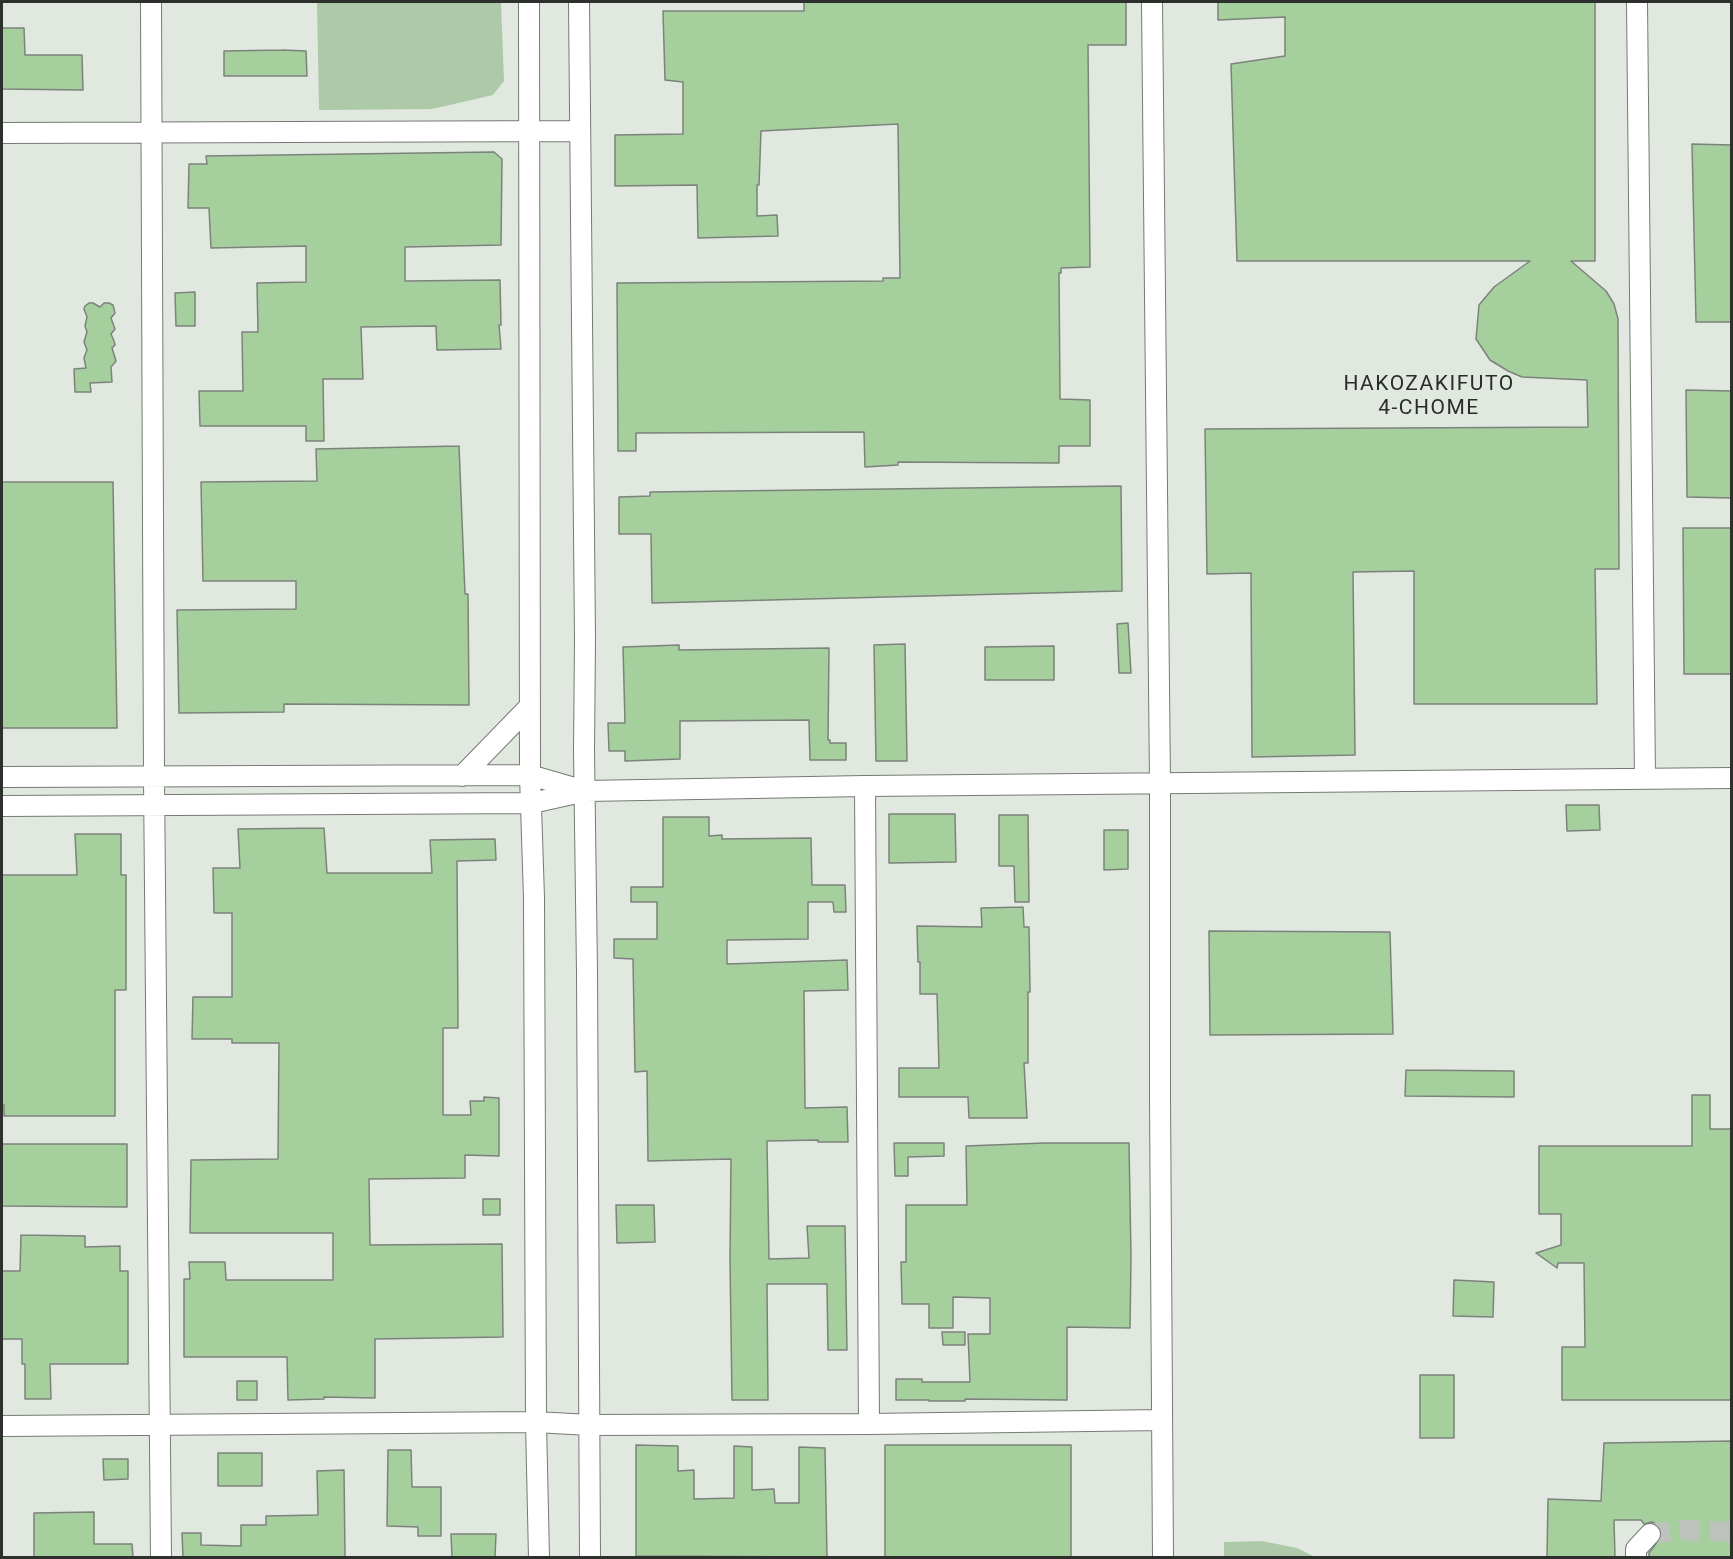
<!DOCTYPE html>
<style>
body{margin:0}
#map{position:relative;width:1733px;height:1559px;overflow:hidden;background:#e1e8e0;font-family:Roboto,sans-serif}
canvas{display:block}
.frame{position:absolute;inset:0;border:3px solid #2d302d;pointer-events:none}
</style>
<div id="map">
<canvas width="1733" height="1559"></canvas>
<div class="frame"></div>
</div>
<script>
const ctx = document.querySelector('canvas').getContext('2d');
ctx.lineJoin = 'round';
function fill(path, color) { ctx.fillStyle = color; ctx.fill(path, 'evenodd'); }
const toPath = rows => new Path2D(rows.map(r => 'M' + r).join(''));
function strokePath(path, color, width, dash) { ctx.strokeStyle = color; ctx.lineWidth = width; ctx.lineCap = dash ? 'butt' : 'round'; ctx.setLineDash(dash || []); ctx.stroke(path); }
function label(font, color, halo, rows, align = 'center') {
  ctx.font = font + ' Roboto,sans-serif'; ctx.lineWidth = 4.5; ctx.setLineDash([]); ctx.textBaseline = 'middle'; ctx.strokeStyle = halo; ctx.fillStyle = color; for (const [text, x, y, turn = 0] of rows) {
    ctx.save(); ctx.translate(x, y); ctx.rotate((+turn || 0) * Math.PI / 180); ctx.textAlign = isNaN(turn) ? turn : align; if (halo) ctx.strokeText(text, 0, 0); ctx.fillText(text, 0, 0); ctx.restore();
  }
}
fill(toPath([
 [317,2,501,2,504,81,493,95,432,109,319,110],
 [1262,1541,1297,1548,1315,1557,1224,1557,1224,1542]
]), '#adc9a8');
const building = toPath([
 [804,2,1126,2,1126,45,1088,45,1090,267,1061,268,1061,273,1059,273,1060,399,1090,400,1090,446,1059,446,1059,463,898,462,898,465,865,467,864,432,636,433,636,451,618,451,617,283,883,281,883,278,900,278,898,124,761,131,759,185,757,185,757,216,777,215,778,236,698,238,697,185,615,186,615,135,683,134,683,82,665,80,663,11,804,11,804,2],
 [1218,2,1595,2,1595,261,1571,261,1606,291,1614,304,1618,319,1619,569,1595,569,1597,704,1414,704,1414,571,1353,572,1355,755,1252,757,1251,573,1207,574,1205,429,1588,427,1587,380,1522,377,1508,371,1490,360,1476,339,1479,305,1494,287,1530,261,1237,261,1231,64,1285,56,1285,17,1218,20,1218,2],
 [2,28,24,28,25,55,82,55,83,90,2,89,2,28],
 [282,50,306,51,307,76,224,76,224,51,282,50],
 [1692,144,1731,145,1731,322,1696,322,1692,144],
 [494,152,502,159,501,245,405,247,405,281,500,280,501,325,499,325,501,349,437,350,436,326,361,327,363,379,323,379,324,441,306,441,306,426,200,426,199,391,243,391,242,332,258,332,257,283,306,282,306,246,211,248,209,208,188,208,189,164,207,164,206,156,494,152],
 [195,292,195,326,176,326,175,293,195,292],
 [89,303,93,303,100,307,104,303,109,303,113,305,115,313,111,318,115,329,111,334,114,341,115,345,112,348,116,361,111,367,112,382,90,383,91,392,75,392,74,369,86,368,84,358,87,350,84,342,87,332,85,326,87,317,84,309,85,306,89,303],
 [1686,390,1731,391,1731,498,1687,497,1686,390],
 [459,446,465,594,468,594,469,705,284,704,284,712,179,713,177,610,296,609,296,581,203,581,201,482,317,481,316,449,459,446],
 [2,482,113,482,117,728,2,728,2,482],
 [1121,486,1122,591,652,603,651,534,619,534,619,497,650,496,650,492,1121,486],
 [1683,528,1731,528,1731,674,1684,674,1683,528],
 [1128,623,1131,673,1119,673,1117,624,1128,623],
 [905,644,907,761,876,761,874,645,905,644],
 [679,645,679,650,829,648,828,740,830,740,830,743,846,743,846,760,810,760,809,720,680,721,680,759,625,761,625,751,609,751,608,723,625,723,623,647,679,645],
 [1054,646,1054,680,985,680,985,647,1054,646],
 [1566,805,1599,805,1600,830,1567,831,1566,805],
 [889,814,955,814,956,862,889,863,889,814],
 [999,815,1028,815,1029,902,1015,902,1014,866,999,866,999,815],
 [663,817,709,817,709,836,722,835,722,839,811,838,812,885,845,885,846,912,834,912,833,902,808,902,808,939,727,940,727,964,847,960,848,990,804,991,805,1108,847,1107,848,1142,818,1142,818,1140,767,1141,769,1259,809,1258,807,1226,845,1226,847,1350,828,1350,827,1284,767,1284,768,1400,732,1400,730,1259,731,1159,648,1161,647,1071,635,1072,633,959,614,958,614,939,657,939,657,902,631,902,631,887,663,887,663,817],
 [324,828,327,873,432,873,430,840,495,839,496,860,457,861,458,1028,443,1028,443,1115,471,1115,470,1101,484,1101,484,1097,499,1098,499,1156,465,1155,465,1178,369,1179,370,1245,502,1244,503,1337,375,1339,375,1398,324,1397,324,1399,288,1400,287,1357,184,1357,184,1279,190,1279,189,1262,225,1262,226,1280,333,1280,333,1233,190,1233,191,1160,278,1159,279,1043,232,1043,232,1039,192,1039,193,997,232,997,232,913,214,913,213,868,240,868,238,829,324,828],
 [1104,830,1128,830,1128,869,1104,870,1104,830],
 [75,834,121,834,121,875,126,875,126,990,115,990,115,1116,4,1116,4,1105,2,1105,2,875,77,875,75,834],
 [1023,907,1024,927,1029,927,1030,992,1028,992,1028,1063,1024,1063,1027,1118,969,1118,968,1097,899,1097,899,1068,939,1068,937,994,920,994,920,962,918,962,917,926,982,927,981,908,1023,907],
 [1209,931,1390,932,1393,1034,1210,1035,1209,931],
 [1406,1070,1514,1071,1514,1097,1405,1096,1406,1070],
 [1692,1095,1710,1095,1710,1129,1731,1129,1731,1400,1562,1400,1562,1347,1585,1347,1584,1263,1558,1263,1557,1268,1536,1253,1561,1245,1561,1214,1539,1214,1539,1146,1692,1146,1692,1095],
 [894,1143,944,1143,944,1156,908,1157,908,1176,895,1176,894,1143],
 [1044,1143,1129,1143,1131,1257,1130,1328,1067,1327,1067,1400,965,1399,965,1401,929,1401,929,1400,896,1400,896,1379,922,1379,922,1382,970,1382,968,1334,990,1334,990,1298,953,1297,953,1328,929,1328,929,1304,902,1304,901,1262,906,1262,906,1205,967,1205,966,1146,1044,1143],
 [2,1144,127,1144,127,1207,2,1206,2,1144],
 [483,1199,500,1199,500,1215,483,1215,483,1199],
 [616,1205,654,1205,655,1242,617,1243,616,1205],
 [21,1235,85,1236,85,1247,120,1246,120,1271,128,1271,128,1364,50,1364,51,1399,25,1399,25,1364,22,1364,22,1339,2,1339,2,1271,20,1271,21,1235],
 [1454,1280,1494,1282,1493,1317,1453,1316,1454,1280],
 [942,1332,965,1332,965,1345,943,1345,942,1332],
 [1420,1375,1454,1375,1454,1438,1420,1438,1420,1375],
 [237,1381,257,1381,257,1400,237,1400,237,1381],
 [1731,1441,1731,1557,1649,1557,1649,1553,1661,1537,1662,1531,1658,1525,1652,1522,1644,1524,1641,1520,1614,1520,1615,1557,1547,1557,1548,1499,1601,1501,1604,1443,1731,1441],
 [636,1445,678,1446,678,1471,694,1470,694,1499,734,1498,734,1446,752,1447,752,1490,774,1489,775,1503,799,1503,799,1447,825,1448,827,1557,636,1556,636,1445],
 [885,1445,1071,1445,1071,1557,885,1557,885,1445],
 [388,1450,411,1450,412,1487,441,1487,441,1536,418,1536,418,1527,387,1526,388,1450],
 [218,1453,262,1453,262,1486,218,1486,218,1453],
 [103,1459,128,1459,128,1479,104,1480,103,1459],
 [344,1470,345,1557,183,1557,182,1533,201,1533,201,1545,241,1546,241,1525,266,1525,266,1516,318,1515,317,1471,344,1470],
 [94,1512,94,1544,132,1544,133,1557,34,1557,34,1513,94,1512],
 [451,1534,496,1534,495,1557,452,1557,451,1534]
]);
fill(building, '#a5cf9d');
strokePath(building, '#7d837c', 1.5);
strokePath(toPath([
 [1650,1534,1681,1530,1732,1532]
]), '#bdc3bc', 20, [20, 10]);
const minor = toPath([
 [151,2,154,777,161,1558],
 [529,2,530,775,534,898,536,1422,539,1558],
 [579,2,585,639,584,751,587,972,590,1558],
 [1152,2,1160,783,1160,1097,1163,1558],
 [1637,2,1645,779],
 [2,133,579,131],
 [462,776,530,706],
 [2,777,530,775,585,791],
 [865,786,869,1424],
 [2,806,532,803,586,791,865,786,1732,778],
 [2,1426,536,1422,589,1425,869,1424,1162,1420],
 [1636,1558,1636,1549,1650,1534]
]);
strokePath(minor, '#757b73', 22);
strokePath(minor, '#fff', 20);
ctx.letterSpacing = '1.5px';
label('21px', '#282d27', '#e1e8e0', [
 ["HAKOZAKIFUTO",1429,385],
 ["4-CHOME",1429,409]
]);
ctx.letterSpacing = '0px';
</script>
